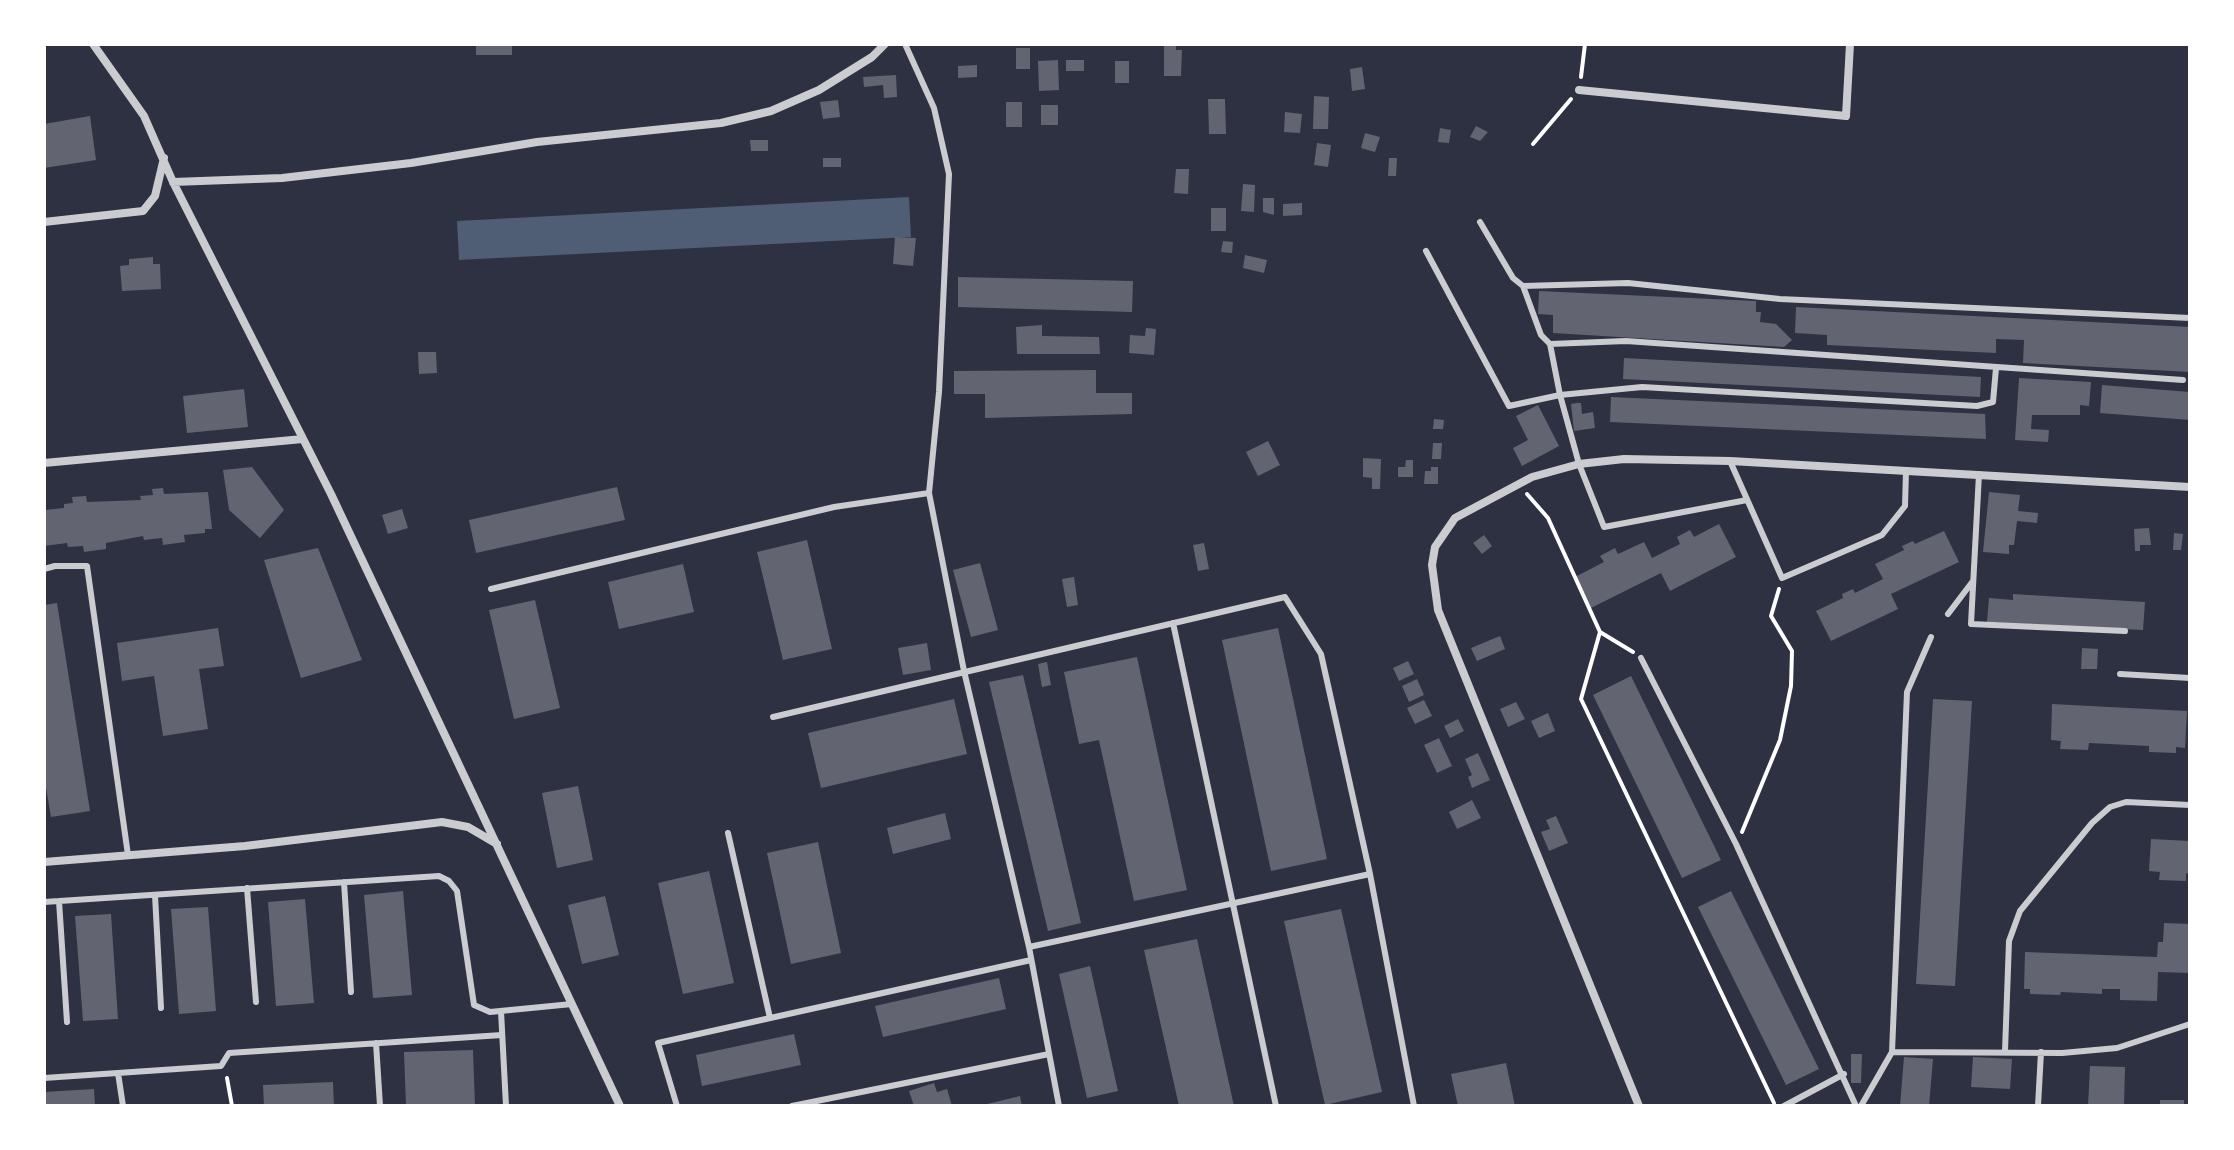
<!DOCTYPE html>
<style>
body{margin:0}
#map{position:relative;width:2234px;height:1150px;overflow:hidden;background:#2d3142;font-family:Rubik,sans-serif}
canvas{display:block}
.frame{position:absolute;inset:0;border:46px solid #fff;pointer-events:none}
</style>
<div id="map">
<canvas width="2234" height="1150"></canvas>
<div class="frame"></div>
</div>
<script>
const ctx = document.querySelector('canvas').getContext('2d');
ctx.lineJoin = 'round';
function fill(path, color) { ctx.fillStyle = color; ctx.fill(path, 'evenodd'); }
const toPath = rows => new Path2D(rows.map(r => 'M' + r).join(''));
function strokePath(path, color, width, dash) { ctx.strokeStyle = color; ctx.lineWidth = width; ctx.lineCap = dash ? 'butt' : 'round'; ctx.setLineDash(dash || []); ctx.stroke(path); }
fill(toPath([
 [909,197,911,237,459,260,457,221]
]), '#4f5d75');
fill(toPath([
 [476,44,512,44,512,55,476,55],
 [1164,44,1176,44,1176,50,1182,50,1181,76,1164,76],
 [1016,48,1030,48,1030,69,1016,69],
 [1058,60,1059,90,1039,91,1038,61],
 [1066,60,1084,60,1084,71,1066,71],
 [1115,61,1129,61,1129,83,1115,83],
 [977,65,977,77,958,78,958,66],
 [1362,67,1365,89,1352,91,1350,69],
 [896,75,897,97,884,98,883,85,864,87,863,77],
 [1314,96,1329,97,1328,129,1313,129],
 [1208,99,1225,99,1226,134,1209,134],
 [838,100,840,117,823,119,820,102],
 [1006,102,1022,102,1022,127,1006,127],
 [1041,105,1058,105,1058,125,1041,125],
 [1285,112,1302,114,1300,133,1284,132],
 [90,116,96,160,44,168,44,124],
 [1476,126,1488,132,1480,141,1470,137],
 [1440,128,1451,130,1449,143,1438,142],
 [1365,133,1380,137,1375,152,1361,148],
 [750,140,768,140,768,151,751,151],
 [1317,143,1331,145,1328,167,1314,165],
 [823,158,841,158,841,167,823,167],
 [1389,158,1397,158,1396,176,1388,176],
 [1176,169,1189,169,1188,194,1174,193],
 [1243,184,1255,185,1254,212,1241,211],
 [1263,198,1274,198,1274,215,1263,212],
 [1302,203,1302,215,1283,216,1283,204],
 [1211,208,1226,208,1226,231,1211,231],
 [895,237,916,238,913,266,893,264],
 [1223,241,1233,242,1232,253,1221,252],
 [1245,255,1267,260,1264,273,1243,268],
 [153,257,153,264,160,264,161,289,122,291,120,266,129,265,129,259],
 [958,277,1133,281,1132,312,958,307],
 [1539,291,1756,301,1756,312,1761,312,1760,322,1776,324,1792,340,1784,347,1553,333,1553,315,1538,314],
 [1796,307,2190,327,2190,372,2023,363,2024,340,1996,339,1996,353,1827,345,1827,335,1795,333],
 [1042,325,1042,336,1099,337,1100,354,1017,354,1016,327],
 [1146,328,1156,329,1154,355,1129,353,1130,335,1145,336],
 [418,352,436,352,437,373,419,374],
 [1624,358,1981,377,1980,397,1623,379],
 [1096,370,1096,393,1132,393,1132,414,985,418,985,394,954,394,954,371],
 [2019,378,2091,382,2089,406,2080,405,2080,415,2032,415,2031,429,2049,430,2048,442,2015,440],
 [2102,385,2190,392,2190,420,2100,413],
 [244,389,248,427,187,433,183,396],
 [1611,397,1985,414,1986,439,1610,422],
 [1577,403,1581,403,1582,414,1593,412,1595,428,1574,431,1571,404],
 [1538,405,1559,446,1522,466,1513,448,1528,440,1516,416],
 [1434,419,1444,420,1443,429,1433,429],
 [1268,441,1280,465,1258,476,1246,452],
 [1433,443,1442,443,1441,459,1432,459],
 [1363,458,1381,459,1380,489,1372,489,1372,478,1363,477],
 [1406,460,1413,460,1413,477,1398,477,1398,467,1405,467],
 [252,467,284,510,260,538,229,510,223,470],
 [1431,467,1438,467,1438,484,1424,484,1425,471,1431,471],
 [617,487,625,520,476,553,469,520],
 [163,488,164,494,208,492,212,529,205,529,205,533,184,535,185,542,163,545,162,538,144,540,143,536,106,543,106,549,84,552,83,546,68,547,67,543,44,546,44,510,64,508,64,504,73,503,72,497,86,496,87,502,141,500,140,496,153,495,152,489],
 [1989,492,2020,495,2018,511,2038,513,2037,523,2017,521,2014,545,2009,545,2009,554,1983,552],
 [402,509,408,528,388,534,382,515],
 [1719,524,1736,557,1670,591,1661,573,1591,608,1575,577,1604,562,1600,556,1615,548,1618,554,1644,542,1652,558,1680,544,1677,537,1690,530,1694,537],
 [2149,528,2151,545,2140,545,2140,551,2135,551,2134,529],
 [1944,531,1959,562,1891,594,1898,609,1831,641,1816,611,1843,598,1842,594,1853,589,1855,593,1883,579,1875,564,1904,550,1902,546,1913,541,1915,544],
 [2174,533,2183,534,2181,550,2173,550],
 [1484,535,1492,546,1482,554,1473,543],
 [807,540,832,649,783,660,757,552],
 [1204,543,1209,569,1198,571,1193,545],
 [318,548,362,660,301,678,264,560],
 [980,563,998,630,971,637,953,570],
 [683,564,694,612,619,629,608,582],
 [1074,577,1078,605,1067,607,1062,579],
 [2013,594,2145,602,2143,630,1987,622,1989,598,2013,600],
 [535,600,560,708,514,719,489,610],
 [57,603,90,811,51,817,44,776,44,605],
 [218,628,224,666,199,669,208,729,163,736,154,676,122,681,117,643],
 [1278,628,1327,859,1271,871,1222,640],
 [1500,636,1505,649,1477,661,1471,648],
 [927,643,931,670,903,675,898,648],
 [2082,648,2098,649,2097,669,2081,669],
 [1137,657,1187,890,1134,901,1099,740,1079,744,1064,672],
 [1408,661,1414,674,1399,681,1393,668],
 [1047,662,1051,685,1042,687,1038,664],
 [1023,675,1081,923,1048,931,989,682],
 [1631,676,1721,860,1682,878,1593,695],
 [1417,679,1424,695,1409,702,1402,686],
 [954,699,967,754,821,788,808,733],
 [1933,699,1972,701,1955,986,1916,984],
 [1424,700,1432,716,1415,724,1407,708],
 [1516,702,1525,719,1508,727,1500,709],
 [2052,704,2187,711,2185,748,2176,747,2176,753,2149,752,2149,746,2089,743,2088,750,2060,749,2061,741,2051,740],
 [1548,713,1555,731,1539,738,1531,721],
 [1458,719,1464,731,1450,738,1444,726],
 [1439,738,1452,766,1437,773,1424,745],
 [1478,753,1490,780,1472,788,1468,777,1472,775,1465,759],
 [578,786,593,860,557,868,542,793],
 [1472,800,1481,818,1457,829,1449,812],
 [945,813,951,839,893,854,887,828],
 [1556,816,1568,843,1549,851,1541,832,1550,829,1546,820],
 [2151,839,2190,841,2190,874,2186,873,2186,881,2159,880,2160,872,2149,871],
 [818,842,841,953,791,964,767,853],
 [709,871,734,983,683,994,658,883],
 [403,891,412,995,373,998,364,895],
 [1731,891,1819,1069,1786,1085,1698,907],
 [605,896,619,955,582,964,568,905],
 [305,899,314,1003,276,1006,268,902],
 [208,907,216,1011,179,1014,171,909],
 [1341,909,1382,1092,1325,1105,1284,921],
 [111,914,118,1019,83,1021,75,916],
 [2164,923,2190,924,2190,973,2158,972,2157,1001,2120,1000,2120,989,2102,989,2102,994,2061,992,2060,995,2030,994,2030,989,2024,989,2025,952,2157,957,2158,942,2163,942],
 [1197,939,1234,1106,1179,1106,1144,950],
 [1090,966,1118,1091,1087,1098,1059,974],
 [999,978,1006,1009,883,1037,875,1006],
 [794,1034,801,1065,702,1086,696,1055],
 [473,1050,475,1106,406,1106,404,1052],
 [1851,1054,1862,1054,1861,1083,1851,1083],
 [1904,1057,1933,1059,1929,1106,1900,1106],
 [1973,1057,2012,1059,2010,1089,1971,1087],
 [1506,1063,1515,1106,1458,1106,1451,1074],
 [2090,1066,2125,1067,2124,1106,2088,1106],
 [333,1082,334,1106,264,1106,263,1085],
 [934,1083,937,1092,947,1089,952,1106,914,1106,909,1091],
 [94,1089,95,1106,44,1106,44,1092],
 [1020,1096,1022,1106,983,1106,983,1105],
 [2160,1100,2184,1100,2184,1106,2160,1106]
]), '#626471');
strokePath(toPath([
 [1581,77,1585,44],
 [1533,144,1571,99],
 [1527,494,1548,518,1600,632,1633,652],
 [1600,632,1581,699,1774,1103],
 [1742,832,1780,740,1791,686,1792,651,1771,616,1779,589],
 [227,1078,232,1106]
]), '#fff', 4);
strokePath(toPath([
 [905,44,934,108,949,174,939,392,929,493,964,671,1029,947,1059,1106],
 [1480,222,1513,278,1523,286,1628,283,1780,299,2190,318],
 [1426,251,1509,406,1560,395,1642,387,1977,406,1993,402,1996,368],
 [1523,286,1541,335,1550,344,1560,395,1579,464,1604,527,1747,500],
 [1550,344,1626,341,2183,380],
 [1730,461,1782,578,1882,535,1905,506,1906,471],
 [1979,474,1971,624,2125,631],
 [44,569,55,566,87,566,128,855],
 [491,589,834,507,929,493],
 [1948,614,1973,581],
 [1173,623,1276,1106],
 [1641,658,1736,844,1856,1106],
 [2120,674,2190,678],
 [773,717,1285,597,1321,654,1370,874,1414,1106],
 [728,833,770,1018],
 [344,882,351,992],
 [247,888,256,1002],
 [155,895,161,1008],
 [59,901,67,1022],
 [44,902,439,876,449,881,457,891,474,1005,490,1012,572,1004],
 [1029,947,1370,874],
 [501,1011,506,1106],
 [376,1043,380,1106],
 [2005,1051,2009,941,2020,911,2092,823,2110,807,2126,802,2190,805],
 [1892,1052,2062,1053,2117,1048,2190,1024],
 [118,1073,123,1106],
 [44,1078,221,1066,229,1053,502,1035],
 [677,1106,658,1043,1031,960],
 [792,1106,1049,1054],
 [1784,1106,1844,1074],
 [1861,1106,1892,1052,1907,692,1931,637],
 [2038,1106,2041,1052]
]), '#caccd0', 6);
strokePath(toPath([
 [93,44,144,116,173,182,331,494,620,1106],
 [1579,90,1846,116,1850,44],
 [173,182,282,178,411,163,537,142,721,123,771,111,819,90,872,57,885,44],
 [44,222,143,211,155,196,164,158],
 [44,463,303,439],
 [44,862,245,846,442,822,468,827,497,844],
 [1639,1106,1438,610,1432,565,1435,547,1455,518,1532,477,1579,464,1624,459,1730,461,2190,487]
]), '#caccd0', 8);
</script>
